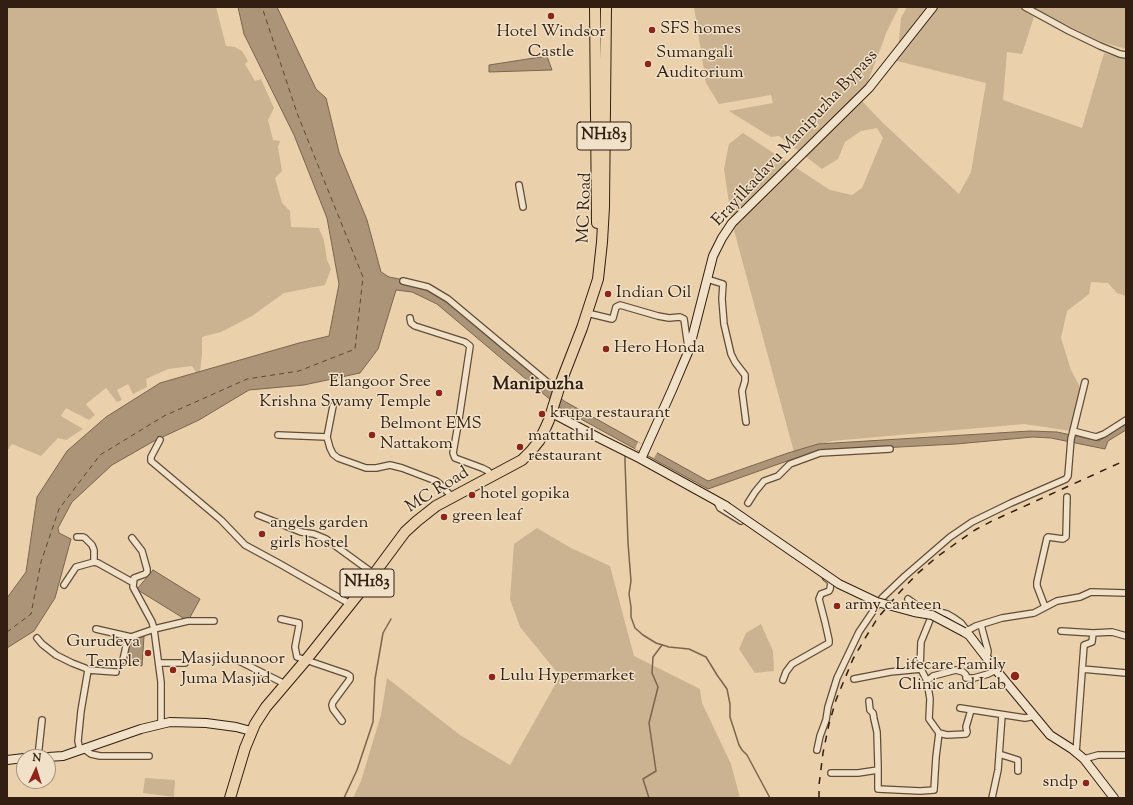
<!DOCTYPE html>
<style>
body{margin:0}
#map{position:relative;width:1133px;height:805px;overflow:hidden;background:#ead1ab;font-family:"Sorts Mill Goudy",serif}
canvas{display:block}
.frame{position:absolute;inset:0;border:8px solid #321f11;pointer-events:none}
.north{position:absolute;left:16px;top:749px;width:40px;height:40px;box-sizing:border-box;background:#f1e1c8;border:1px solid #a5937f;border-radius:50%;rotate:4deg;font-size:11px;font-weight:700;line-height:16px;text-align:center;color:#321f11}
.north::after{content:'';display:block;margin:auto;width:14px;height:18px;background:#8f2418;clip-path:polygon(50% 0,100% 100%,50% 72%,0 100%)}
</style>
<div id="map">
<canvas width="1133" height="805"></canvas>
<div class="frame"></div>
<div class="north">N</div>
</div>
<script>
const ctx = document.querySelector('canvas').getContext('2d');
ctx.lineJoin = 'round';
function fill(path, color) { ctx.fillStyle = color; ctx.fill(path, 'evenodd'); }
const toPath = rows => new Path2D(rows.map(r => 'M' + r).join(''));
function strokePath(path, color, width, dash) { ctx.strokeStyle = color; ctx.lineWidth = width; ctx.lineCap = dash ? 'butt' : 'round'; ctx.setLineDash(dash || []); ctx.stroke(path); }
function label(font, color, halo, rows, align = 'center') {
  ctx.font = font + ' "Sorts Mill Goudy",serif'; ctx.lineWidth = 3; ctx.setLineDash([]); ctx.textBaseline = 'middle'; ctx.strokeStyle = halo; ctx.fillStyle = color; for (const [text, x, y, turn = 0] of rows) {
    ctx.save(); ctx.translate(x, y); ctx.rotate((+turn || 0) * Math.PI / 180); ctx.textAlign = isNaN(turn) ? turn : align; if (halo) ctx.strokeText(text, 0, 0); ctx.fillText(text, 0, 0); ctx.restore();
  }
}
fill(toPath([
 [7,7,216,7,226,46,235,47,242,51,248,61,245,64,255,81,261,79,274,108,268,120,273,140,280,141,278,147,282,171,275,178,282,203,290,211,291,227,319,228,324,241,327,260,331,269,325,285,284,293,252,316,221,332,202,337,202,354,200,372,196,372,192,366,168,369,146,379,147,387,133,394,128,384,117,390,122,400,117,402,106,388,86,404,95,415,89,420,66,408,61,416,83,429,66,440,58,438,41,456,12,444,7,451],
 [694,7,899,7,887,31,861,100,884,124,959,194,971,172,986,83,897,61,901,18,907,7,1019,7,1034,17,1022,54,1007,52,1003,100,1082,128,1104,53,1126,59,1126,296,1117,293,1108,283,1091,282,1089,294,1067,311,1061,338,1071,370,1081,389,1071,431,1024,424,832,441,794,452,732,223,724,169,729,144,743,133,830,190,852,195,862,188,883,138,877,128,861,131,845,142,838,159,822,169,779,136,771,137,729,111,773,103,771,95,719,104,706,83],
 [1031,7,1126,7,1126,49,1101,42],
 [537,528,571,548,610,566,634,656,700,689,702,703,731,764,740,798,353,798,361,781,381,715,387,678,460,735,510,765,560,676,520,627,510,599,514,544],
 [761,624,773,651,774,671,755,673,739,649,746,633],
 [145,778,175,780,174,797,143,793]
]), '#cbb391');
const water = toPath([
 [238,7,277,7,316,89,326,98,339,152,367,220,381,272,389,277,420,283,458,309,564,401,708,481,788,453,818,444,1030,431,1057,432,1099,441,1126,423,1126,430,1108,441,1105,449,1051,438,1033,437,956,444,824,451,790,460,708,489,559,407,437,304,412,292,396,290,378,349,360,373,304,385,249,390,199,420,154,441,112,465,72,502,58,528,59,533,71,539,55,598,34,631,7,648,7,598,26,572,37,497,67,451,106,417,160,383,299,343,329,336,339,284,327,218,294,135,244,34,238,7],
 [547,56,552,70,489,72,489,65,547,56],
 [153,570,200,599,188,621,133,587,138,588,153,570],
 [144,636,142,666,127,663,129,641,144,636]
]);
fill(water, '#ab9477');
strokePath(water, '#7b654e', 1);
fill(toPath([
 [638,442,658,451,654,458,635,449]
]), '#ead1ab');
strokePath(toPath([
 [625,454,625,462,628,543,631,581,629,594,631,607,631,617,635,628,643,635,656,643,669,647,689,649,706,657,717,675,727,689,730,704,730,717,739,745,742,750,747,755,770,798],
 [344,798,357,770,373,722,375,679,383,633,391,619],
 [649,798,643,779,656,771,649,723,658,687,652,673,653,657,662,645]
]), '#7b654e', 1.5);
strokePath(toPath([
 [7,632,31,614,41,562,59,509,100,455,164,416,247,379,299,371,355,349,363,277,297,113,262,7]
]), '#5c4835', 1, [5, 4]);
const minor = toPath([
 [1025,7,1069,31,1100,46,1120,54,1126,55],
 [519,185,523,207],
 [707,279,723,284,722,299,724,324,731,354,735,362,745,375,745,381,742,391,746,422],
 [403,281,428,287,448,299,558,391],
 [587,313,612,319,613,318,616,307,620,305,658,316,669,318,680,317,684,319,688,347],
 [410,318,411,323,415,326,465,342,470,346,459,419,453,453,455,458,482,468,488,471,492,477],
 [333,406,327,437,330,448,333,454,338,458,366,468,376,468,390,465,402,468,436,481,440,484,452,497],
 [1073,431,1096,437,1104,434,1126,420],
 [278,435,327,437],
 [160,440,151,457,151,461,221,520,245,545,280,564,350,604],
 [717,502,720,508,741,521],
 [748,503,755,492,764,481,778,476,790,464,820,453,890,449],
 [258,515,301,532,314,534,326,539,374,574],
 [77,537,83,537,85,538,92,545,94,550,94,562],
 [132,538,142,551,147,569,147,572,145,574,134,578,133,587,152,622,154,629,161,682,161,724],
 [64,585,76,567,94,562,98,563,132,582],
 [908,599,919,607,947,614,954,618,961,623,967,631,968,633],
 [1045,607,1037,586,1037,582,1047,538,1048,537,1063,539,1066,537,1067,497],
 [281,619,299,623,299,626,295,647,297,657,347,674,350,676,350,679,333,702,332,705,333,709,342,721],
 [981,625,988,651,987,658],
 [96,629,131,637,154,629,188,621,214,621],
 [967,631,976,626,1002,618,1034,613,1057,601,1080,597,1091,592,1126,593],
 [1061,631,1093,633,1112,632,1126,636],
 [37,638,42,644,56,655,72,663,85,668,88,670,116,672],
 [123,660,128,637],
 [237,660,285,684],
 [159,663,185,663],
 [1082,669,1126,673],
 [854,679,890,672,921,669],
 [783,680,786,672,792,664,829,643,829,640,825,622,819,599,821,594,829,591,830,589,831,582,826,578],
 [927,681,920,667,921,642,932,615],
 [869,701,870,710,873,713,874,719,877,732,878,766,878,789,920,791,934,790,936,757,939,733,947,735,966,734,967,732,966,727,971,710],
 [960,708,1025,718,1035,716],
 [939,733,929,719,930,699,927,681,933,676,956,670,963,672,966,675,966,678,974,678,988,674,996,670],
 [84,749,91,754,100,756,149,756],
 [80,750,78,741,81,711,88,670],
 [817,750,820,736,826,720,828,707,837,678,859,632,882,598,905,576,950,537,972,522,1011,503,1066,479,1068,476,1071,439,1085,382],
 [1076,753,1084,645,1092,642,1093,633],
 [999,754,1018,760,1018,771],
 [38,757,42,720],
 [1084,759,1098,755,1126,755],
 [831,773,858,773,878,770],
 [992,798,998,770,1002,715]
]);
const secondary = toPath([
 [552,413,601,439,641,459,726,506],
 [641,459,672,390,689,350,713,256,722,238,732,223,869,88,933,7],
 [964,632,969,635,996,670,1050,735,1072,749,1084,759,1114,798],
 [48,757,63,756,141,729,170,722,206,723,236,727,251,731],
 [7,760,24,758]
]);
const trunk = toPath([
 [595,7,597,223],
 [230,798,245,748,255,724,266,707,306,660,368,582,405,532,417,521,436,506,522,460,531,451,539,441,545,429,549,420,561,382,582,328,598,279,602,242,604,207,606,7]
]);
strokePath(minor, '#604c38', 8);
strokePath(secondary, '#321f11', 10);
strokePath(trunk, '#321f11', 12);
strokePath(minor, '#f1e1c8', 5.5);
strokePath(secondary, '#f1e1c8', 8);
strokePath(trunk, '#ead1ab', 10);
strokePath(toPath([
 [819,798,819,785,823,753,829,724,836,700,853,659,864,640,877,619,898,594,917,574,938,556,975,530,992,521,1126,460]
]), '#321f11', 1.5, [7, 7]);
const secondaryBridge = toPath([
 [726,506,839,584,877,602,914,612,932,615,964,632]
]);
strokePath(secondaryBridge, '#321f11', 10, []);
strokePath(secondaryBridge, '#f1e1c8', 8);
for (const [x, y, r, color] of [
 [551,16,4,"#8f2418"],
 [652,30,4,"#8f2418"],
 [648,64,4,"#8f2418"],
 [608,294,4,"#8f2418"],
 [606,349,4,"#8f2418"],
 [439,393,4,"#8f2418"],
 [542,414,4,"#8f2418"],
 [372,435,4,"#8f2418"],
 [520,447,4,"#8f2418"],
 [472,495,4,"#8f2418"],
 [444,517,4,"#8f2418"],
 [262,534,4,"#8f2418"],
 [837,606,4,"#8f2418"],
 [148,653,4,"#8f2418"],
 [173,670,4,"#8f2418"],
 [1015,676,5,"#8f2418"],
 [492,677,4,"#8f2418"],
 [1086,783,4,"#8f2418"]
]) { const dot = new Path2D(); dot.arc(x, y, r, 0, 2 * Math.PI); ctx.fillStyle = color; ctx.fill(dot); strokePath(dot, '#f1e1c8', 1.5); }
for (const [x, y, w] of [
 [604,136,54],
 [367,583,54]
]) { const box = new Path2D(); box.roundRect(x - w / 2, y - 14, w, 28, 3); ctx.fillStyle = '#f1e1c8'; ctx.fill(box); strokePath(box, '#321f11', 1); }
label('bold 16px', '#321f11', null, [
 ["NH183",604,136],
 ["NH183",367,583]
]);
label('17px', '#321f11', '#f1e1c8', [
 ["SFS homes",660,30],
 ["Hotel Windsor",551,33,"center"],
 ["Castle",551,53,"center"],
 ["Sumangali",656,54],
 ["Auditorium",656,74],
 ["Indian Oil",616,294],
 ["Hero Honda",614,349],
 ["Elangoor Sree",431,383,"right"],
 ["Krishna Swamy Temple",431,403,"right"],
 ["krupa restaurant",550,414],
 ["Belmont EMS",380,425],
 ["Nattakom",380,445],
 ["mattathil",528,437],
 ["restaurant",528,457],
 ["hotel gopika",480,495],
 ["green leaf",452,517],
 ["angels garden",270,524],
 ["girls hostel",270,544],
 ["army canteen",845,606],
 ["Gurudeva",140,643,"right"],
 ["Temple",140,663,"right"],
 ["Masjidunnoor",181,660],
 ["Juma Masjid",181,680],
 ["Lifecare Family",1006,666,"right"],
 ["Clinic and Lab",1006,686,"right"],
 ["Lulu Hypermarket",500,677],
 ["sndp",1078,783,"right"]
], 'left');
label('17px', '#321f11', '#f1e1c8', [
 ["Erayilkadavu Manipuzha Bypass",796,139,-47],
 ["MC Road",586,208,-88],
 ["MC Road",438,491,-32]
]);
label('bold 19px', '#321f11', '#f1e1c8', [
 ["Manipuzha",538,386]
]);
</script>
